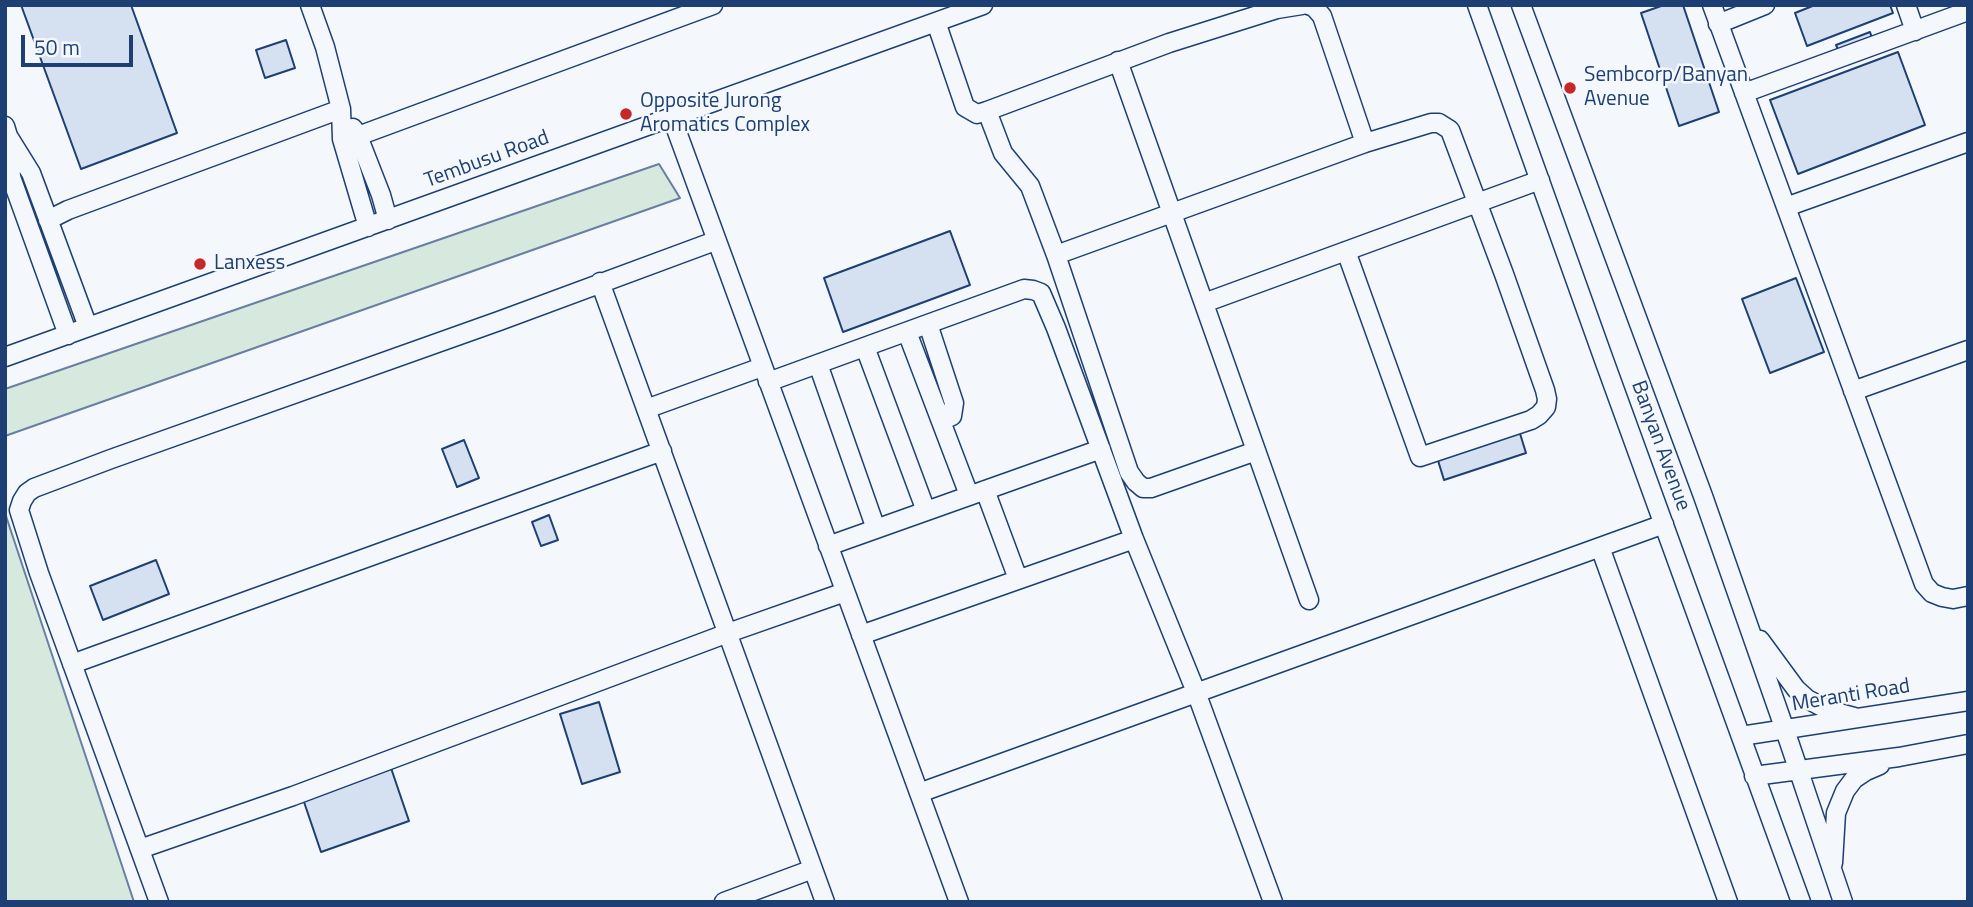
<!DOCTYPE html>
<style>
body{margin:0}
#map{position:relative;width:1973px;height:907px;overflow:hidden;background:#f4f7fb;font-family:"Titillium Web",sans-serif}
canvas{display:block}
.frame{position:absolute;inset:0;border:7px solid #1d3f73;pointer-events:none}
.scale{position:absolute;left:21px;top:35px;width:112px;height:32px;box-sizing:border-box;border:4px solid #1d3f73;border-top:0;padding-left:9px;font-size:21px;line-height:24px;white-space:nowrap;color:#1d3f73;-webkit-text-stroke:5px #f4f7fb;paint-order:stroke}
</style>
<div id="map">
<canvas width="1973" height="907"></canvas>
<div class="frame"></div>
<div class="scale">50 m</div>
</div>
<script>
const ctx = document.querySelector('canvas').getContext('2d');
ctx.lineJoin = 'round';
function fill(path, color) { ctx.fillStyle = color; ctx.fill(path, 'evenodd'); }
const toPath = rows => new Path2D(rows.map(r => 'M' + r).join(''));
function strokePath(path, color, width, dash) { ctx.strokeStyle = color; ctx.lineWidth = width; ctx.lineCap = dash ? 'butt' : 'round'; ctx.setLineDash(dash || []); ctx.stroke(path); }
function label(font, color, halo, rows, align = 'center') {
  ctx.font = font + ' "Titillium Web",sans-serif'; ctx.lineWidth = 5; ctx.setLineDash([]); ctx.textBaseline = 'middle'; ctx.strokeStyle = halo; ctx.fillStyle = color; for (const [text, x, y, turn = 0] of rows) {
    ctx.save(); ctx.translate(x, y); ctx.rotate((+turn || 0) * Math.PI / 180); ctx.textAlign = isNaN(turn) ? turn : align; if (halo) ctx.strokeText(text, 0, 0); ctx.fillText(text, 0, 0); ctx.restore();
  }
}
const green = toPath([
 [659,164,680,198,5,436,5,389,659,164],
 [5,513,134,902,5,902,5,513]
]);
fill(green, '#d7e8df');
strokePath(green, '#687fa3', 2);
const building = toPath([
 [21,5,131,5,177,133,81,169,21,5],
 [1664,5,1683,5,1719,112,1679,126,1641,13,1664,5],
 [1815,5,1890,5,1893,13,1807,46,1795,13,1815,5],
 [1870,32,1873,41,1840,54,1836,45,1870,32],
 [286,40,295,68,265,78,256,50,286,40],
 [1898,52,1925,125,1798,174,1770,100,1898,52],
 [950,231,970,285,843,332,824,278,950,231],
 [1796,278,1824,352,1770,373,1742,299,1796,278],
 [1518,427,1526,453,1444,480,1436,454,1518,427],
 [464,440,479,478,457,487,442,449,464,440],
 [549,515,558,540,541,546,532,522,549,515],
 [156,560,169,594,103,620,90,586,156,560],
 [599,702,620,772,582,784,560,714,599,702],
 [391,768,409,821,321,852,303,799,391,768]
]);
fill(building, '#d5e0f0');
strokePath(building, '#1d3f73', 2);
const minor = toPath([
 [310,5,325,47,341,109,342,139,368,227],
 [1308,5,1314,7,1322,16,1365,143],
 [1477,5,1604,360,1801,902],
 [1521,5,1703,496,1785,730,1843,902],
 [1712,5,1924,584,1932,593,1942,597,1953,599,1968,596],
 [1906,5,1915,31],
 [936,22,965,107,977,114,987,111,1169,43,1277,9,1302,5],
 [1718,24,1765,5],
 [1118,61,1309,600],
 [1744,93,1968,11],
 [987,111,1003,153,1030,186,1056,255,1129,472,1136,482,1143,488,1151,488,1256,451],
 [672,118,959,902],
 [5,126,8,136,31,173,88,327],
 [353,128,358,136,381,195,388,220],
 [358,136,713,5],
 [9,141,11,177,68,335],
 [1786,207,1968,142],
 [48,220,68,210,341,109],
 [1056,255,1365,143,1431,123,1439,123,1450,130,1504,274,1545,390,1547,399,1546,407,1539,415,1531,420,1420,457,1346,251],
 [600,282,825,902],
 [1204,303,1540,180],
 [928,324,954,403,952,416,941,421],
 [907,332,969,495],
 [865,347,926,511],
 [5,357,983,5],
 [818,364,876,529],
 [768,382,1024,289,1033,290,1041,293,1056,328,1134,539,1196,692,1273,902],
 [1853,391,1968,350],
 [646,409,762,367],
 [985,490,1018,579],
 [828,546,1101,449],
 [1600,547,1728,902],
 [861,635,1134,539],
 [1760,640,1796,689,1807,699,1828,710,1854,717],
 [72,664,662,451],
 [1741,736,1968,701],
 [1754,776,1899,757,1968,744],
 [919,793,1664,524],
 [140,849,293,796,728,633,845,592],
 [1833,863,1836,813,1845,791,1854,779,1866,771,1880,765],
 [159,902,39,573,19,510,22,501,27,493,34,488,111,459,499,321,715,241],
 [724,902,813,869]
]);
strokePath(minor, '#1d3f73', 21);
strokePath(minor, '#f4f7fb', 18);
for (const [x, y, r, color] of [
 [1570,88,7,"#c62828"],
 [626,114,7,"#c62828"],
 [200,264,7,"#c62828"]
]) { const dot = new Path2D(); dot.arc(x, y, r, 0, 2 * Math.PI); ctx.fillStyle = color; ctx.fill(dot); strokePath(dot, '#f4f7fb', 2.5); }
label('21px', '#1d3f73', '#f4f7fb', [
 ["Sembcorp/Banyan",1584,76],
 ["Avenue",1584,100],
 ["Opposite Jurong",640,102],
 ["Aromatics Complex",640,126],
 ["Lanxess",214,264]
], 'left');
label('21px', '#1d3f73', '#f4f7fb', [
 ["Tembusu Road",487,160,-20],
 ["Banyan Avenue",1660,446,70],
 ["Meranti Road",1851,696,-9]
]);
</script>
